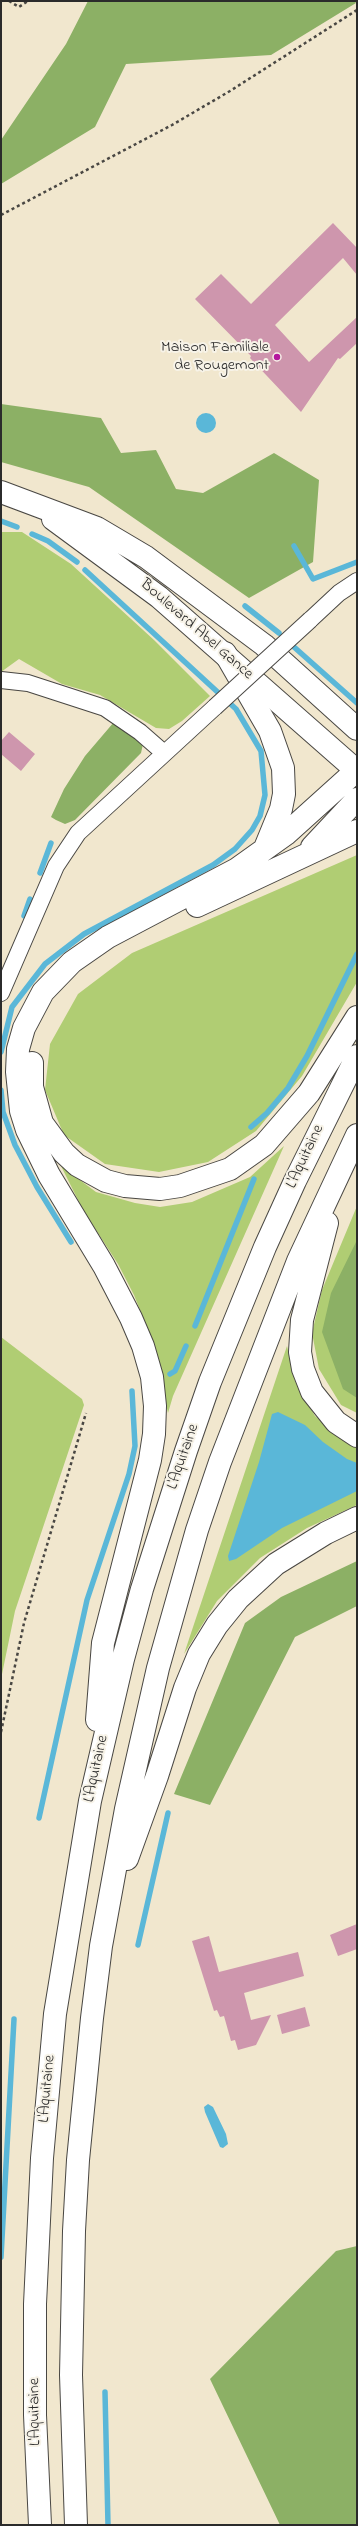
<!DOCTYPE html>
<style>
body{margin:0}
#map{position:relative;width:358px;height:2526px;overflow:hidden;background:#f1e7ce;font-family:"Indie Flower",sans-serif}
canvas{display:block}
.frame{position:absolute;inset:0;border:2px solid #2b2b2b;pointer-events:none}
</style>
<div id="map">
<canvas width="358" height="2526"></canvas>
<div class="frame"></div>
</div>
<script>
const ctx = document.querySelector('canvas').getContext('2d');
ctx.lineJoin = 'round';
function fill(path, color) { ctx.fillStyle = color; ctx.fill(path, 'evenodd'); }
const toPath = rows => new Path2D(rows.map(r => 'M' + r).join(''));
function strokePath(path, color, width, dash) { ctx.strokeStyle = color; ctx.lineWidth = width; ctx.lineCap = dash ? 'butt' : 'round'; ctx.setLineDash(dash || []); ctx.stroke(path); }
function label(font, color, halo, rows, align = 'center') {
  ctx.font = font + ' "Indie Flower",sans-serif'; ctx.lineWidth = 4; ctx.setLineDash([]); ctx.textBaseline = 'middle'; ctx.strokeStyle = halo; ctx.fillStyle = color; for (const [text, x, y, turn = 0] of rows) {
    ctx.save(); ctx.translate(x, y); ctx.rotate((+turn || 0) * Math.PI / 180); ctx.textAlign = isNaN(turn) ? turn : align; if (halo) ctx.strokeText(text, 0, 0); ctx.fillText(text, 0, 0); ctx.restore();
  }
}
fill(toPath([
 [1,532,22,532,71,564,154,640,210,696,182,721,169,729,156,728,100,695,62,684,19,659,1,672],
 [357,855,357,982,302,1076,256,1131,208,1162,159,1172,105,1164,64,1135,45,1090,50,1044,78,994,132,953],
 [284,1146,173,1396,168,1413,153,1343,134,1295,118,1264,83,1210,61,1166,96,1192,135,1203,160,1207,192,1202,250,1177],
 [357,1206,357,1413,341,1405,319,1369,312,1333,322,1290],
 [1,1337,82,1399,84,1405,15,1611,1,1679],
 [287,1346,295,1381,315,1416,346,1442,357,1448,357,1505,307,1528,260,1558,217,1601,184,1654]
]), '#b0cd73');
fill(toPath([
 [88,1,355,1,356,3,271,55,126,64,95,127,1,184,1,140,66,44],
 [1,404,101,418,121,453,156,450,176,489,203,493,274,453,319,480,313,562,249,598,89,487,1,462],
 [114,722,143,744,141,753,75,820,65,824,56,820,51,817,64,789,85,756],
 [357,1240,357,1398,343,1389,322,1332,331,1293],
 [357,1561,357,1606,295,1637,210,1805,174,1794,245,1623,281,1597],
 [357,2246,357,2525,280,2525,210,2379,336,2251]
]), '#8cb065');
fill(toPath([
 '196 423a10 10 0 1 1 20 0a10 10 0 1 1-20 0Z',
 [278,1412,305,1425,323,1442,347,1459,357,1463,357,1491,282,1528,236,1559,229,1561,228,1556,259,1462,272,1414],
 [208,2104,213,2107,226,2134,228,2144,223,2148,220,2147,205,2112,204,2107]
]), '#5ab7d8');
strokePath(toPath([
 [1,521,17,527],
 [32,534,48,541,77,562],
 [294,546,313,579,357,562],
 [245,606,279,633],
 [294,647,357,703],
 [40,873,51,843],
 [24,916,30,899],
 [1,1052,12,1007,45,964,84,934,213,865,235,849,252,830,260,816,265,795,261,751,236,709,85,570],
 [1,1090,3,1112,15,1145,37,1187,71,1242],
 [251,1127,267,1113,288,1088,307,1056,357,954],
 [195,1326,254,1179],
 [170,1374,175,1371,186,1346],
 [39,1818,87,1600,129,1474,135,1446,132,1391],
 [138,1945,168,1813],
 [1,2257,14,2019],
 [105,2392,108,2525]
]), '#5ab7d8', 5.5);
fill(toPath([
 [333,223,357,248,357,275,343,258,275,325,309,362,357,317,357,343,340,359,338,358,301,412,250,358,251,356,195,299,221,274,251,304],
 [9,732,35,754,21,771,1,754,1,741],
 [357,1924,357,1949,338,1956,330,1935],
 [209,1936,219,1972,298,1952,304,1976,244,1993,251,2020,271,2015,256,2045,238,2050,235,2040,231,2041,224,2016,220,2017,217,2010,214,2011,192,1941],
 [305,2007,310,2026,282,2034,277,2015]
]), '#ce96ad');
const minor = toPath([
 [310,620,339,593,357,581],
 [1,680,28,683,105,708,140,732,164,753],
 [1,993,56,866,78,833,215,707]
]);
const primary = toPath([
 [1,492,97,528,146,557,264,645,357,729],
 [53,519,159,597,357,771]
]);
const motorway = toPath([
 [225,653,270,731,283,768,284,794,281,809,265,848],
 [312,847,357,799],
 [197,906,357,831],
 [32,1063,32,1087,42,1123,64,1153,77,1165,106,1181,125,1186,160,1189,180,1186,230,1169,264,1145,309,1093,357,1017],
 [327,1223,302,1320,300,1352,303,1369,312,1392,336,1422,357,1436],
 [97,1720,103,1643,150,1460,154,1434,155,1406,152,1377,143,1346,131,1318,104,1266,49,1175,27,1130,21,1111,17,1072,18,1049,24,1028,43,992,72,962,108,937,237,869,286,834,357,770],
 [127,1859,157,1776,185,1688,199,1654,217,1625,238,1599,276,1564,326,1533,357,1518],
 [40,2525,35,2415,35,2304,42,2158,55,2014,90,1801,123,1659,142,1589,186,1451,210,1382,265,1247,295,1181,357,1056],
 [76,2525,71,2375,74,2231,78,2160,92,2018,101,1946,126,1809,158,1668,197,1530,220,1462,298,1261,357,1135]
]);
strokePath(minor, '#494743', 18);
strokePath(primary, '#494743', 24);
strokePath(motorway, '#494743', 24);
strokePath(toPath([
 [9,1,19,7,28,1],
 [1,215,172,125,230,91,357,10],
 [1,1732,24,1623,86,1413]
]), '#494743', 2.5, [3, 3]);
strokePath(minor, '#fff', 16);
strokePath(primary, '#fff', 22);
strokePath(motorway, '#fff', 22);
const minorBridge = toPath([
 [215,707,310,620]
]);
strokePath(minorBridge, '#494743', 18, []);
strokePath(minorBridge, '#fff', 16);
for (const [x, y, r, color] of [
 [277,357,4,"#b5179e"]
]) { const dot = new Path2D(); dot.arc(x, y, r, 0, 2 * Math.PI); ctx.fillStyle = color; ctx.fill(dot); strokePath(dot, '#f7f3e8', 1.5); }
label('16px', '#2b2b2b', '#f7f3e8', [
 ["Maison Familiale",269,348],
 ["de Rougemont",269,366]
], 'right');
label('16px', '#2b2b2b', '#f7f3e8', [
 ["Boulevard Abel Gance",196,630,41],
 ["L'Aquitaine",306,1157,-65],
 ["L'Aquitaine",184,1457,-71],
 ["L'Aquitaine",97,1769,-78],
 ["L'Aquitaine",48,2089,-85],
 ["L'Aquitaine",36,2412,-91]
]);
</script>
